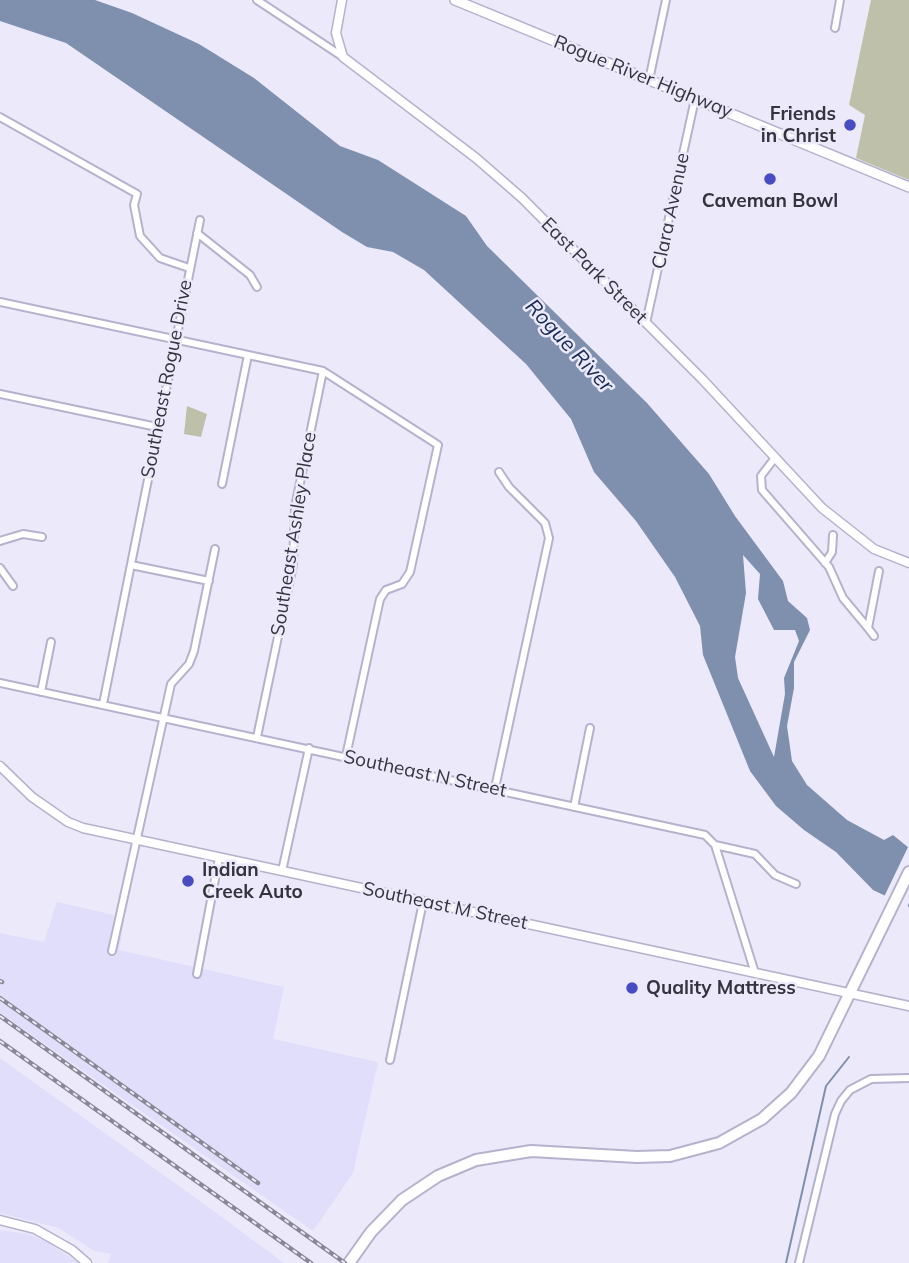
<!DOCTYPE html>
<style>
body{margin:0}
canvas{display:block;background:#ebe9fa}
</style>
<canvas width="909" height="1263"></canvas>
<script>
const ctx = document.querySelector('canvas').getContext('2d');
ctx.lineJoin = 'round';
function fill(path, color) { ctx.fillStyle = color; ctx.fill(path, 'evenodd'); }
const toPath = rows => new Path2D(rows.map(r => 'M' + r).join(''));
function strokePath(path, color, width, dash) { ctx.strokeStyle = color; ctx.lineWidth = width; ctx.lineCap = dash ? 'butt' : 'round'; ctx.setLineDash(dash || []); ctx.stroke(path); }
function label(font, color, halo, rows, align = 'center') {
  ctx.font = font + ' Mulish,sans-serif'; ctx.lineWidth = 5; ctx.setLineDash([]); ctx.textBaseline = 'middle'; ctx.strokeStyle = halo; ctx.fillStyle = color; for (const [text, x, y, turn = 0] of rows) {
    ctx.save(); ctx.translate(x, y); ctx.rotate((+turn || 0) * Math.PI / 180); ctx.textAlign = isNaN(turn) ? turn : align; if (halo) ctx.strokeText(text, 0, 0); ctx.fillText(text, 0, 0); ctx.restore();
  }
}
fill(toPath([
 [57,902,114,915,111,932,122,935,119,950,284,987,273,1039,378,1062,353,1173,313,1231,0,1013,0,933,44,942],
 [0,1058,211,1209,284,1263,108,1263,111,1254,94,1251,59,1228,0,1213],
 [0,1230,28,1234,47,1242,79,1263,0,1263]
]), '#e1defb');
fill(toPath([
 [871,0,909,0,909,180,856,158,865,115,849,105],
 [187,406,207,414,201,437,184,434]
]), '#bec0a9');
fill(toPath([
 [0,0,95,0,132,13,199,44,254,78,340,146,378,160,466,216,487,246,647,403,709,474,735,516,783,581,788,601,807,618,810,630,794,662,794,688,787,726,792,761,807,785,847,820,884,840,893,835,909,848,909,907,873,890,836,852,804,830,776,806,750,771,703,655,700,626,675,577,636,521,594,472,571,419,526,364,424,270,393,252,367,247,342,232,66,43,0,21],
 [743,555,760,574,758,599,774,630,795,630,799,641,784,678,785,694,774,757,738,678,735,657,746,593]
]), '#7f90af');
fill(toPath([
 [909,845,909,903,906,910,883,899]
]), '#ebe9fa');
strokePath(toPath([
 [786,1263,826,1086,849,1057]
]), '#7f90af', 2);
const street = toPath([
 [257,0,343,57],
 [835,28,840,0],
 [649,80,666,0],
 [0,117,137,194,134,205,140,236,160,258,189,268],
 [197,233,250,275,257,287],
 [0,302,323,371,438,445,410,572,402,584,386,590,380,599,346,756],
 [646,323,695,99],
 [0,394,157,427],
 [774,459,761,476,762,490,829,567,843,598,868,628,879,571],
 [222,484,248,355],
 [0,541,23,534,42,537],
 [825,563,832,552,833,535],
 [131,565,209,581],
 [0,568,13,586],
 [868,628,874,636],
 [0,683,705,835,715,845,755,973],
 [41,692,51,642],
 [103,704,200,220],
 [257,737,293,565,295,507,323,371],
 [495,788,549,538,545,523,509,487,499,472],
 [574,807,590,728],
 [715,845,755,854,775,875,796,884],
 [282,871,309,748],
 [112,951,171,684,189,664,194,651,215,549],
 [197,974,219,858],
 [390,1060,423,902],
 [799,1263,835,1114,841,1101,850,1090,871,1079,909,1078]
]);
const secondary = toPath([
 [342,0,336,33,343,57,476,158,522,198,703,380,822,508,874,549,909,563],
 [0,766,32,797,68,822,83,828,909,1006],
 [0,1220,35,1229,72,1250,87,1263]
]);
const primary = toPath([
 [455,0,909,187]
]);
const highway = toPath([
 [349,1263,371,1232,402,1200,438,1176,476,1160,531,1151,637,1157,670,1156,719,1143,762,1119,791,1093,819,1056,909,872]
]);
strokePath(street, '#b5b2ce', 10);
strokePath(secondary, '#b5b2ce', 11);
strokePath(primary, '#b5b2ce', 12);
strokePath(highway, '#b5b2ce', 14);
strokePath(street, '#fff', 6);
strokePath(secondary, '#fff', 8);
strokePath(primary, '#fff', 9);
strokePath(highway, '#fff', 10);
const rail = toPath([
 [0,981,2,982],
 [0,998,258,1183],
 [0,1016,345,1263],
 [0,1041,311,1263]
]);
strokePath(rail, '#898795', 4.5);
strokePath(rail, '#ebe9fa', 2, [5]);
for (const [x, y, r, color] of [
 [850,125,7,"#474cc2"],
 [770,179,7,"#474cc2"],
 [188,881,7,"#474cc2"],
 [632,988,7,"#474cc2"]
]) { const dot = new Path2D(); dot.arc(x, y, r, 0, 2 * Math.PI); ctx.fillStyle = color; ctx.fill(dot); strokePath(dot, '#ebe9fa', 2.5); }
label('19px', '#34333e', '#ebe9fa', [
 ["Rogue River Highway",643,77,22],
 ["Clara Avenue",671,211,-78],
 ["East Park Street",594,271,45],
 ["Southeast Rogue Drive",167,379,-79],
 ["Southeast Ashley Place",294,534,-81],
 ["Southeast N Street",425,774,12],
 ["Southeast M Street",445,906,12]
]);
label('bold 19px', '#34333e', '#ebe9fa', [
 ["Friends",836,114,"right"],
 ["in Christ",836,136,"right"],
 ["Caveman Bowl",770,201,"center"],
 ["Indian",202,870],
 ["Creek Auto",202,892],
 ["Quality Mattress",646,988]
], 'left');
label('italic 21px', '#152953', '#ebe9fa', [
 ["Rogue River",569,346,47]
]);
</script>
